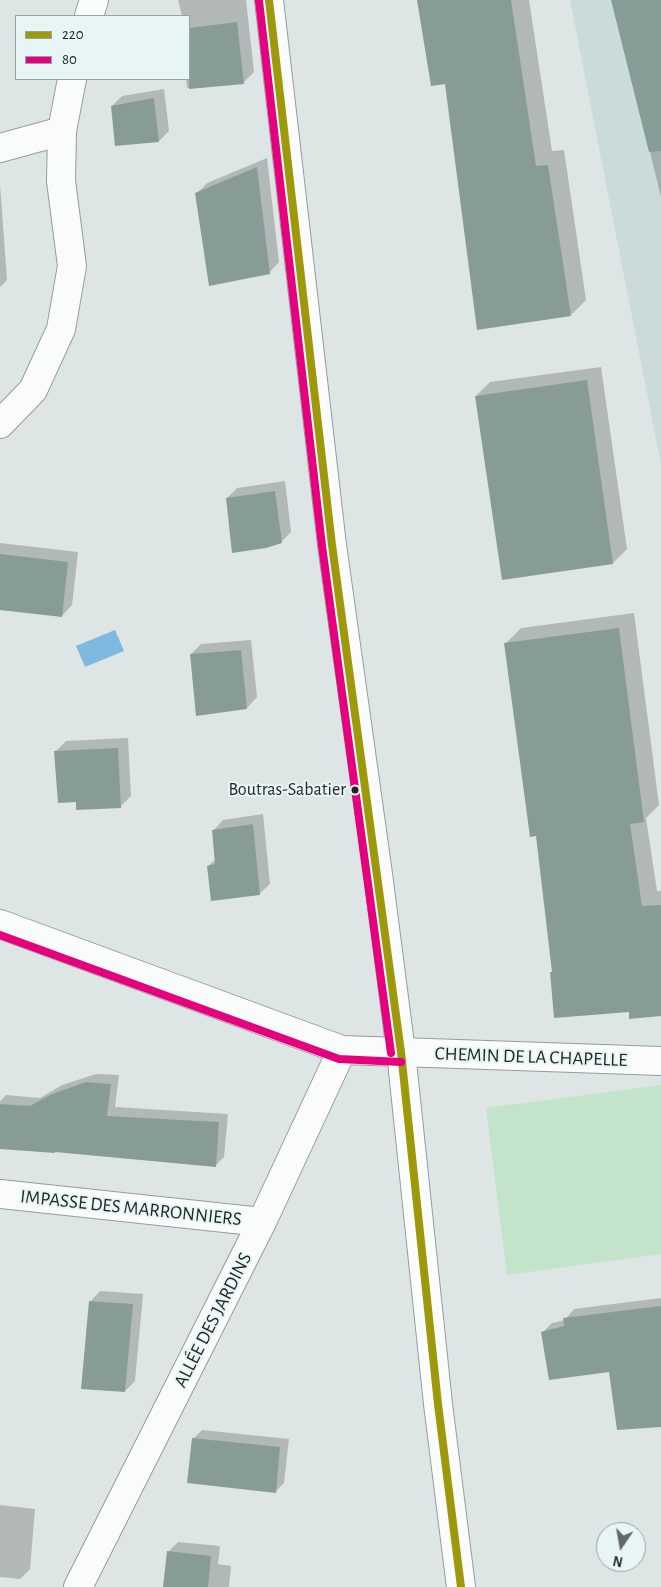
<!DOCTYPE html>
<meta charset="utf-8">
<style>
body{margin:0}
#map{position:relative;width:661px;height:1587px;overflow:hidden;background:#dee6e5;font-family:"Alegreya Sans",sans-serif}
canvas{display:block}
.legend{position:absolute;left:15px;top:15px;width:175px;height:65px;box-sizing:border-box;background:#e7f6f5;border:1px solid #97a2a1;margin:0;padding:6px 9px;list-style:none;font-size:15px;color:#1f2524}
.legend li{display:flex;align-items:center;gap:10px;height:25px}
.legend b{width:25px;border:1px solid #97a2a1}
.north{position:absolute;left:596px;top:1522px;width:50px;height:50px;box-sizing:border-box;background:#e7f6f5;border:1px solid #97a2a1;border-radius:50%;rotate:192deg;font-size:14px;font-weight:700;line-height:20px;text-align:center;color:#1f2524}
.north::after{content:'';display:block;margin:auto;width:18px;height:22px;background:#626968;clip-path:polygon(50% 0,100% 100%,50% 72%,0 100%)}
</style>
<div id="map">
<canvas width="661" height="1587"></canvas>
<ul class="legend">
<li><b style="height:6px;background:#9e980b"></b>220</li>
<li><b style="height:6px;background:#e5007d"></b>80</li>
</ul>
<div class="north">N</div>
</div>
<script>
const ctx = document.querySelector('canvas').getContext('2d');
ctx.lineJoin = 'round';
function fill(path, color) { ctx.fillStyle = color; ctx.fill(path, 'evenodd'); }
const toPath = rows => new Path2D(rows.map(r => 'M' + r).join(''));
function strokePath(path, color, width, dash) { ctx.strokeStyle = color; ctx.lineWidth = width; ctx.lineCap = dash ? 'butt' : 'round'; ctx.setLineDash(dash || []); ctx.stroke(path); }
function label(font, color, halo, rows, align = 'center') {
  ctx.font = font + ' "Alegreya Sans",sans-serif'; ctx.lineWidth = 4; ctx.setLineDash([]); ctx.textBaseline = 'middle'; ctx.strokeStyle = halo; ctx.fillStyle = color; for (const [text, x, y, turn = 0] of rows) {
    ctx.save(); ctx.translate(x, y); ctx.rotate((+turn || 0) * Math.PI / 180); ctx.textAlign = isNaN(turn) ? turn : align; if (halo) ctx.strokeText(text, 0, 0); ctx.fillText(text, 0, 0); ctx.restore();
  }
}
fill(toPath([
 [570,0,661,0,661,465]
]), '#cbdbda');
fill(toPath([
 [661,1085,661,1254,507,1275,486,1108]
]), '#c3e3ca');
fill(toPath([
 [115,630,124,651,85,667,76,646]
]), '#80b9df');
fill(toPath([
 [178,0,246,0,254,72,243,83,187,88,186,79,189,79,189,16,182,16],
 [418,0,529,0,552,151,564,150,586,300,571,315,446,83],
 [613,0,661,0,661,197],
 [164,89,169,131,159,141,112,106,122,96],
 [267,158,279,262,269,273,196,194,207,183],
 [0,184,7,280,0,287],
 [601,367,627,549,613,563,476,396,490,382],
 [285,481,291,532,281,542,227,498,237,488],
 [0,543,78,552,72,605,62,616,0,609],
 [634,613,659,805,646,818,657,891,661,891,661,1015,630,1010,553,971,537,834,506,643,521,628],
 [251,640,257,697,247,708,191,654,201,644],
 [128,738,131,796,120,807,77,801,56,751,66,741],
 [263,814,270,884,259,894,208,866,216,859,213,831,223,820],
 [96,1074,119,1075,115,1107,228,1114,224,1157,215,1166,56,1151,0,1148,0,1101,6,1095,40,1098,62,1085],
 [100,1291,143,1294,135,1381,125,1391,90,1302],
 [661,1298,661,1425,610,1371,542,1333,552,1323,565,1320,574,1309],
 [202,1430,289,1439,284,1483,275,1492,193,1439],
 [0,1505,35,1509,30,1569,20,1579,0,1577],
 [178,1542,220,1546,218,1564,231,1566,229,1587,164,1587,168,1552]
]), '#0003');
fill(toPath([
 [417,0,511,0,536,166,548,165,571,316,477,330,445,84,431,86],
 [611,0,661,0,661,151,649,152],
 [237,22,244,84,189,89,189,28],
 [154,98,159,142,115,146,111,106],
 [257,167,270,274,209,286,195,193],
 [587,380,613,564,502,580,475,396],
 [275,491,282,543,266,548,232,553,226,498],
 [0,554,68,562,62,617,0,610],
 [619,628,644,822,630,824,642,906,661,905,661,1016,629,1019,629,1012,554,1018,550,972,552,972,536,836,530,837,504,643],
 [241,650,247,709,196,716,190,654],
 [118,748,121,808,76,810,76,802,58,803,54,751],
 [253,824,260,895,211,901,207,866,215,864,212,830],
 [86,1082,111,1084,107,1116,219,1122,216,1167,55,1152,55,1153,0,1149,0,1104,30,1106,52,1094],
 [89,1301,133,1304,125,1392,81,1389],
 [661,1306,661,1427,617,1430,609,1372,549,1380,541,1332,564,1326,563,1318],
 [192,1438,280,1447,276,1493,187,1483],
 [167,1551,211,1556,208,1587,163,1587]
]), '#889c97');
const minor = toPath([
 [89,16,94,0],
 [0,148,62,131],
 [0,424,33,390,61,329,72,266,61,181,62,131,72,79],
 [0,924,342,1050,661,1061],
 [0,1194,262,1222],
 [78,1587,262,1222,342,1050]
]);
const major = toPath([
 [269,0,332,545,378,874,401,1052,438,1404,461,1587]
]);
strokePath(minor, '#969c9b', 30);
strokePath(major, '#969c9b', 30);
strokePath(minor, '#fafbfb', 28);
strokePath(major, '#fafbfb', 28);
strokePath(toPath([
 [269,0,332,545,401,1052,438,1404,461,1587]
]), '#9e980b', 8);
strokePath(toPath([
 [259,1,322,546,391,1053],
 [0,935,339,1059,401,1062]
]), '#e5007d', 8);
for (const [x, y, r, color] of [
 [355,790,4.5,"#1f2524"]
]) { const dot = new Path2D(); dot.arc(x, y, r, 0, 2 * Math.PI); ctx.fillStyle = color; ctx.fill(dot); strokePath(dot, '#e7f6f5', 2); }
label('18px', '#1f2524', '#e7f6f5', [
 ["Boutras-Sabatier",346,790]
], 'right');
label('19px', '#1f2524', '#e7f6f5', [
 ["CHEMIN DE LA CHAPELLE",531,1057,2],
 ["IMPASSE DES MARRONNIERS",131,1208,6],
 ["ALLÉE DES JARDINS",213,1320,-63]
]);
</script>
